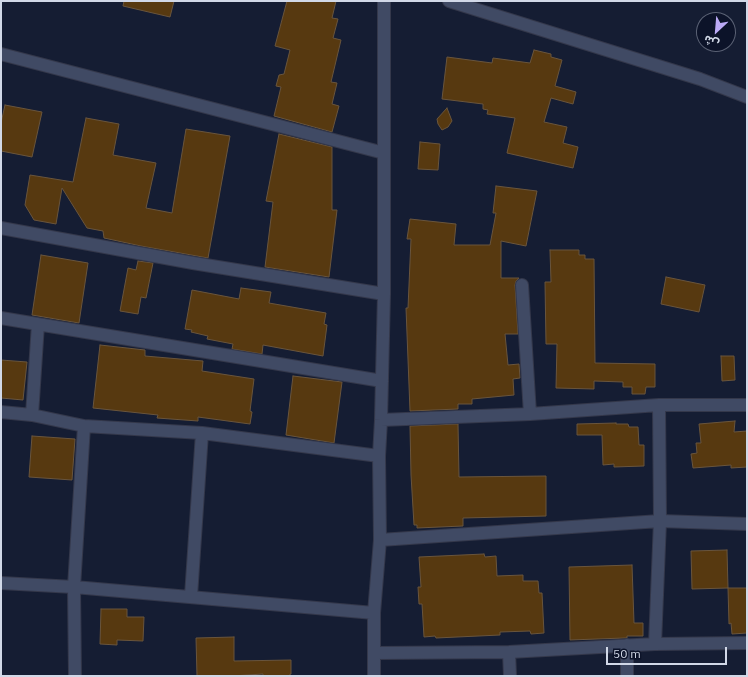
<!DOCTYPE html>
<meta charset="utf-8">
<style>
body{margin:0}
#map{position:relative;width:748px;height:677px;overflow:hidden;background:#151d33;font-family:"IBM Plex Sans","Noto Sans Arabic",sans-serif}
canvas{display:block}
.frame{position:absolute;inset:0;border:2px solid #d1d8e7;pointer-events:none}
.north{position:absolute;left:696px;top:12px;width:40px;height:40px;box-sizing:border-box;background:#0c1329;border:1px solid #5b6275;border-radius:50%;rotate:206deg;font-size:11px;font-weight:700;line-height:16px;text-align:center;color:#d1d8e7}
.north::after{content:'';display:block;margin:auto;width:14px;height:18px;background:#bbaaf6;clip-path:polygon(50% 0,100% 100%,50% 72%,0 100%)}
.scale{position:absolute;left:606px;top:647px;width:121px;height:18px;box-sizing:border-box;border:2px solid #d1d8e7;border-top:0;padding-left:5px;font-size:12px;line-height:14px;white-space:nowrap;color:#d1d8e7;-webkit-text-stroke:3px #0c1329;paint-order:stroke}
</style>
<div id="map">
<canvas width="748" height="677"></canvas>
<div class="frame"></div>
<div class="north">ش</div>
<div class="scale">50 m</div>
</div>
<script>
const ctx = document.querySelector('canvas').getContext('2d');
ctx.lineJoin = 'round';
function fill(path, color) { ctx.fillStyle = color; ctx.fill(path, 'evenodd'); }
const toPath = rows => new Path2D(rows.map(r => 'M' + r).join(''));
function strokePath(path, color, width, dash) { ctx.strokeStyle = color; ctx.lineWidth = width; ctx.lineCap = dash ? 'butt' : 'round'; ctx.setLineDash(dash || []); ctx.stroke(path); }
const building = toPath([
 [124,1,174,1,170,17,123,6,124,1],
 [287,1,336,1,332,18,338,19,333,38,341,40,331,82,337,83,332,104,339,106,332,132,274,116,281,87,276,86,279,75,284,74,290,50,275,46,287,1],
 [534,50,551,54,551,57,562,60,555,86,576,92,573,104,551,98,544,122,567,127,563,143,578,147,573,168,507,153,515,118,487,114,488,110,483,109,483,104,442,99,447,57,492,63,493,58,530,63,534,50],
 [5,105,42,112,32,157,1,151,1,123,5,105],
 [447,108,452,121,448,127,442,130,438,124,437,119,447,108],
 [86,118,119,124,113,155,156,163,146,208,172,213,186,129,230,136,208,258,141,246,104,238,103,231,87,228,62,188,56,224,34,220,25,205,30,175,73,182,86,118],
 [279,134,332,147,332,210,337,210,329,277,265,267,273,202,266,201,279,134],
 [420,142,440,144,438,170,418,169,420,142],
 [496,186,537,191,526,246,501,241,501,278,519,278,516,281,515,285,518,334,505,334,508,365,519,364,520,378,513,379,514,395,472,399,472,404,458,404,458,409,410,411,406,308,408,308,411,239,407,239,410,219,456,224,454,245,490,245,496,213,493,213,496,186],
 [550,250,579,250,579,255,585,255,585,259,594,259,595,363,655,364,655,387,646,387,645,394,632,394,632,387,623,387,623,382,594,381,594,389,556,388,557,344,546,344,545,282,551,282,550,250],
 [41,255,88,263,79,323,32,315,41,255],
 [138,261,153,263,146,298,141,297,138,314,120,311,128,268,136,270,138,261],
 [666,277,705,285,699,312,661,304,666,277],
 [241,288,271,292,269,303,326,313,324,324,327,325,323,356,263,345,262,354,232,349,233,344,207,339,208,336,191,332,192,330,185,329,192,290,239,299,241,288],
 [100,345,145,350,145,356,203,361,202,371,254,379,250,411,252,412,250,424,198,417,198,421,157,418,158,415,93,408,100,345],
 [721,356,734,356,735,380,722,381,721,356],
 [1,360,27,362,23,400,1,398,1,360],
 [293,376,342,382,334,443,286,435,293,376],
 [735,421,734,432,747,431,747,467,731,468,731,465,693,468,691,454,697,453,696,443,701,443,699,424,735,421],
 [616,423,616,424,628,424,629,427,638,427,639,445,644,445,644,466,614,467,614,464,603,465,602,435,577,435,577,424,616,423],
 [458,424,459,477,546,476,546,516,463,518,463,526,417,528,417,525,414,525,411,475,410,426,458,424],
 [32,436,75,439,72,480,29,477,32,436],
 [727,550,728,588,692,589,691,551,727,550],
 [484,554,485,557,496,556,497,576,523,575,523,581,538,581,539,593,542,593,544,633,531,634,530,631,500,632,500,635,436,638,435,636,424,637,422,604,419,604,418,587,421,587,419,557,484,554],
 [632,565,634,623,643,623,643,636,627,636,627,638,624,638,570,640,569,567,632,565],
 [728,588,747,588,747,633,732,634,731,623,729,624,728,588],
 [101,609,127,609,127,617,144,617,143,641,117,640,117,645,100,644,101,609],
 [234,637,234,661,291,660,291,674,290,674,290,676,263,676,263,674,232,676,197,676,196,638,234,637]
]);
fill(building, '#573910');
strokePath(building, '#69553d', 1);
const minor = toPath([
 [449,1,700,79,747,97],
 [1,54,384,153],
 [1,228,193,263,384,294],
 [522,285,530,414],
 [1,318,382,381],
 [1,412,32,415,84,426,202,433,379,456],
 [32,415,38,324],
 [381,420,530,414,659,405,747,405],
 [380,540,660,521,747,524],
 [1,583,74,587,374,613],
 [191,596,202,433],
 [655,644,660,521,659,405],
 [627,645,627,676],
 [509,652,510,676],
 [374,653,509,652,655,644,747,643],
 [75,676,74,587,84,426],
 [374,676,374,613,380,540,379,456,381,420,384,294,384,1]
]);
strokePath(minor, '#34384b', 14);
strokePath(minor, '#404a64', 12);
</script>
